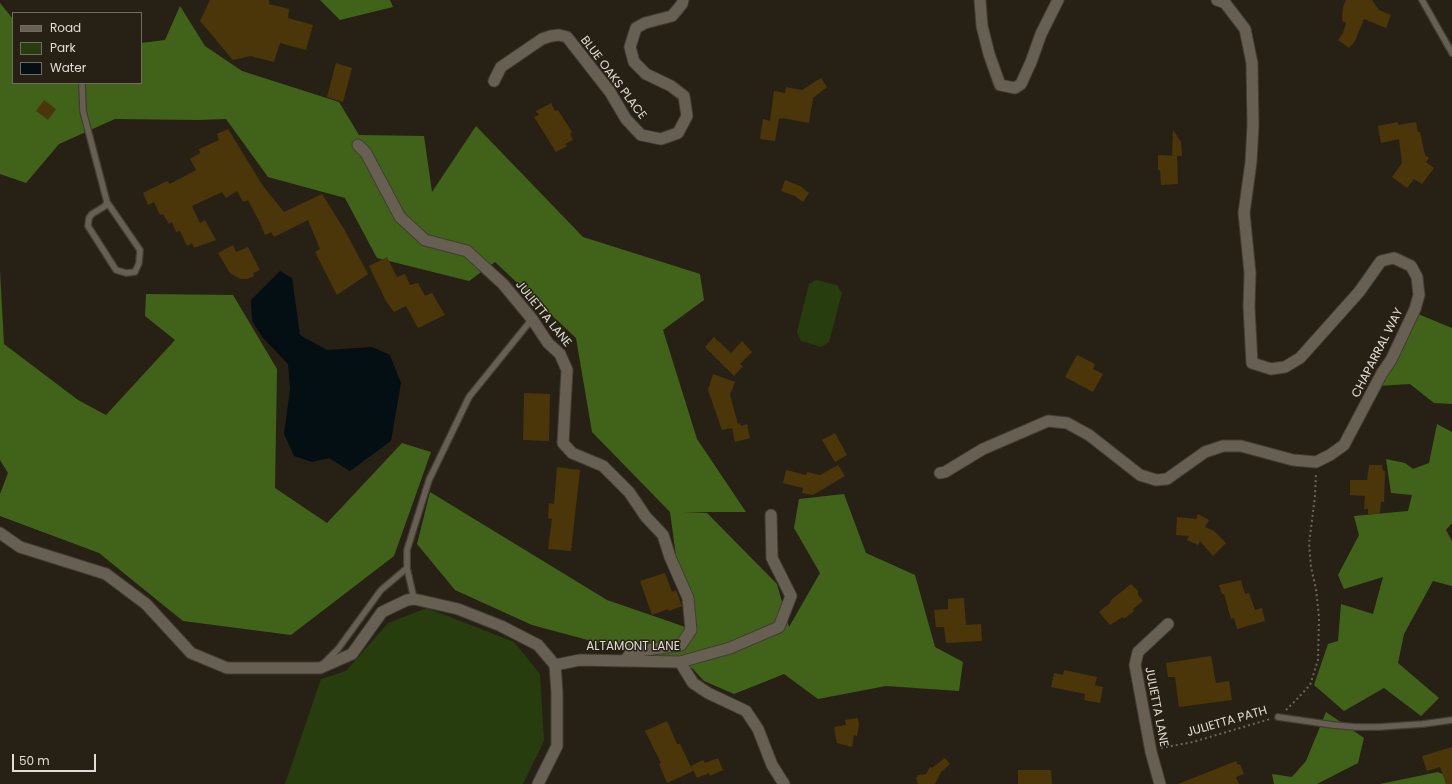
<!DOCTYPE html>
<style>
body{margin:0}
#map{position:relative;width:1452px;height:784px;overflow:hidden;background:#272115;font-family:Poppins,sans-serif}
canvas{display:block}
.legend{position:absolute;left:12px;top:12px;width:130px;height:72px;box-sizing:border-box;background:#272115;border:1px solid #716c62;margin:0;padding:5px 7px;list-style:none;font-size:12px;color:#e1ddd5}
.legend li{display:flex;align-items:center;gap:8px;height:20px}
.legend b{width:20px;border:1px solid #716c62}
.scale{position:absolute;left:12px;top:754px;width:84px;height:18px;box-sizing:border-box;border:2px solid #e1ddd5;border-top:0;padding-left:5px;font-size:12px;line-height:14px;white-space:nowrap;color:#e1ddd5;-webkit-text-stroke:3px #272115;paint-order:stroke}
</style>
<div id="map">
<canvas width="1452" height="784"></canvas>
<ul class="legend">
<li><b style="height:5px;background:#676052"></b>Road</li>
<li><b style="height:11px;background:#273d0d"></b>Park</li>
<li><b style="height:11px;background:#030f13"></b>Water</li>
</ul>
<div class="scale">50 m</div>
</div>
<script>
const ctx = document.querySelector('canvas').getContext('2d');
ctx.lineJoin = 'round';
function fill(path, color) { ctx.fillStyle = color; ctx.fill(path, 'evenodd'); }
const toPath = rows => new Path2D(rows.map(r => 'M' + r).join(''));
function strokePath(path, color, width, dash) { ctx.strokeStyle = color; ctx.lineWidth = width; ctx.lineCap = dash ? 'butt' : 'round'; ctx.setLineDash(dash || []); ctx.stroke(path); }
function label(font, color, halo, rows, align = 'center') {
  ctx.font = font + ' Poppins,sans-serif'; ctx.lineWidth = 3; ctx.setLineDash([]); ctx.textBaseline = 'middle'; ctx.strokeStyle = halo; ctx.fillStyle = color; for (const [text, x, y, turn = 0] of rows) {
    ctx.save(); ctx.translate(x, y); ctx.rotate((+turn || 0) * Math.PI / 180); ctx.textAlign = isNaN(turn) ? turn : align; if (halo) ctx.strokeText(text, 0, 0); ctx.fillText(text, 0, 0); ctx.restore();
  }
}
fill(toPath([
 [816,280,837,285,842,293,829,342,821,347,801,341,797,332,809,284],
 [427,608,514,642,540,674,544,741,523,784,285,784,321,679,346,671,388,623]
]), '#273d0d');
fill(toPath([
 [320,0,390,0,393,7,340,20],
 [0,3,13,19,13,83,141,83,141,43,165,40,180,6,205,46,242,71,339,102,359,135,424,136,432,192,476,126,583,237,700,274,704,300,663,330,697,439,746,512,684,512,707,513,777,584,789,627,820,573,794,528,799,499,844,494,866,553,915,575,935,647,963,662,959,691,886,686,818,699,784,674,734,694,704,681,692,668,532,625,455,590,417,544,430,492,607,600,694,630,676,556,670,512,592,432,576,338,495,262,469,281,377,258,345,198,268,177,226,119,199,120,115,119,59,144,26,183,0,174],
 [0,271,4,344,78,400,106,415,175,340,145,316,146,294,233,295,277,369,275,488,327,523,402,443,431,452,394,556,291,635,183,621,99,553,0,516,0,494,8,473,0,460],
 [1418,314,1452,328,1452,404,1434,403,1410,384,1378,386],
 [1437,424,1452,432,1452,523,1446,530,1452,541,1452,586,1433,581,1404,634,1398,663,1439,698,1421,716,1384,688,1344,711,1314,685,1328,644,1338,641,1341,604,1373,614,1383,577,1344,589,1338,575,1359,535,1354,516,1408,511,1412,495,1391,493,1386,459,1405,463,1413,469,1429,463],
 [1326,712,1364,738,1358,763,1317,784,1274,784,1272,774,1292,777,1306,761],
 [1438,772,1452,779,1452,784,1380,784]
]), '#416319');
fill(toPath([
 [280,271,292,278,300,335,327,350,372,347,390,355,401,383,391,441,350,471,329,458,312,462,294,456,284,434,290,389,288,364,263,338,252,321,251,300]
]), '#030f13');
fill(toPath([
 [210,0,269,0,269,4,289,9,288,18,313,25,306,50,280,43,274,62,250,56,233,60,200,21],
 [1346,0,1372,0,1379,10,1391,15,1386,28,1364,19,1355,41,1349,48,1338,40,1343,33,1346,23,1342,21,1343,7],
 [336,63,352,68,343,102,327,97],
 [821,78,827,87,813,98,809,123,782,118,782,119,779,118,775,141,760,139,763,119,770,121,774,91,785,93,786,87,802,90],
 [44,100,56,109,48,120,36,111],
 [551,103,555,111,558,110,572,132,570,134,573,140,565,144,567,146,556,152,534,117,539,115,536,111],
 [1398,122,1398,125,1416,122,1418,132,1420,132,1425,155,1429,158,1426,162,1434,168,1422,184,1414,179,1407,188,1392,177,1402,163,1399,139,1381,143,1378,126],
 [228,129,263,186,284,212,322,194,344,229,368,274,337,295,315,252,320,249,308,220,274,237,271,232,265,235,260,223,248,200,243,202,237,191,226,198,222,192,192,206,200,223,205,220,216,240,194,248,192,243,187,246,180,231,176,232,172,222,169,224,163,214,160,215,154,202,148,205,143,193,167,181,170,184,196,170,190,159,200,153,199,149,219,140,217,134],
 [1173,130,1181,142,1182,156,1172,156],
 [1158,155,1177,156,1178,184,1161,185,1160,170,1158,170],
 [785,180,800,186,809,193,803,202,795,196,781,191],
 [233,245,236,252,248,247,260,270,253,273,254,276,247,279,240,279,230,273,218,253],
 [387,257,397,277,405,274,410,285,418,283,425,296,432,293,445,315,418,328,406,306,394,312,386,301,369,266],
 [714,337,731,353,742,341,752,352,740,364,743,366,734,376,705,347],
 [1077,355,1095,364,1093,369,1103,374,1093,392,1065,377],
 [713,374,735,382,730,395,738,424,740,423,741,426,747,424,750,438,735,442,732,428,722,430,708,390],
 [524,393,550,394,549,441,523,440],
 [835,433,847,455,835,462,822,440],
 [838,465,845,476,813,495,802,493,803,488,783,483,786,470,806,475,807,472,820,475],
 [1369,465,1382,465,1383,471,1385,471,1384,502,1381,502,1380,514,1368,514,1368,509,1364,509,1365,496,1350,495,1350,480,1367,480],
 [557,467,580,470,571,551,548,549,552,519,548,518,549,503,554,504],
 [1198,514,1209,520,1205,527,1214,531,1226,543,1213,556,1200,541,1198,545,1187,540,1189,536,1176,535,1177,517,1196,519],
 [665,573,672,592,676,590,682,606,669,611,668,609,652,615,640,581],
 [1241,580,1245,594,1249,593,1255,610,1262,608,1265,621,1237,629,1234,618,1231,619,1224,594,1222,594,1219,585],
 [1131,584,1138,591,1138,595,1143,601,1133,609,1134,611,1124,619,1123,617,1110,625,1099,612,1110,603,1111,600],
 [964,598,966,625,981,624,982,641,946,643,944,627,936,627,934,610,948,609,948,599],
 [1211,656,1216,683,1229,681,1232,700,1179,707,1175,677,1168,677,1166,663],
 [1064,670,1097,677,1095,685,1103,687,1100,703,1084,700,1085,694,1051,687,1054,673,1063,675],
 [858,718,859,725,857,736,854,735,852,747,837,743,834,727,846,725,845,720],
 [667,721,677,744,680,744,693,771,667,783,659,764,661,763,645,731],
 [1452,747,1452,784,1446,784,1440,767,1427,771,1422,756],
 [718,758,723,770,710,776,709,773,697,778,691,766,703,760,705,763],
 [945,758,950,764,941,772,935,784,918,784,916,778,918,775,926,774,930,767,932,768],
 [1236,761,1238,765,1240,764,1244,774,1236,777,1239,784,1178,784],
 [1018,770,1051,770,1052,784,1018,784]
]), '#4b3609');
const service = toPath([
 [1422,0,1452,53],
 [82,84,83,111,107,202,140,250,139,263,135,272,126,273,116,270,88,226,89,218,92,214,105,206,107,202],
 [407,568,407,550,429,480,469,397,532,319],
 [324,663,338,649,381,590,407,568,414,599],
 [1278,717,1333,725,1356,727,1379,727,1423,724,1452,720]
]);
const minor = toPath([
 [980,0,982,26,989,54,1000,85,1015,88,1021,84,1031,62,1041,34,1058,0],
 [494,81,501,67,542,39,551,36,559,35,567,37,578,51,610,92,626,119,641,135,661,139,678,133,687,116,684,96,671,86,646,74,634,62,630,47,636,28,645,23,672,16,682,4,683,0],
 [358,145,366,153,400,217,425,240,467,251,503,284,532,319,548,343,560,354,567,370,563,443,572,453,603,466,629,492,646,517,663,535,670,557,688,598,691,630,681,645,631,652,625,661],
 [940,473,945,472,983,449,1048,421,1067,423,1089,435,1140,475,1156,480,1167,479,1205,452,1223,446,1241,446,1293,460,1316,462,1330,455,1344,445,1382,373,1391,360,1415,309,1419,295,1417,277,1411,266,1394,258,1381,261,1359,292,1300,358,1285,367,1271,369,1252,363,1249,307,1250,273,1244,213,1251,162,1253,126,1252,63,1245,29,1225,3,1217,0],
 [0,533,20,547,106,574,146,604,191,653,227,668,320,668,352,654,382,612,407,600,414,599,458,609,501,626,538,645,555,665,557,693,557,746,538,784],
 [680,662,693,683,708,693,746,711,758,729,772,765,784,784],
 [555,665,580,660,680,662,730,648,779,627,791,596,772,558,771,515],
 [1160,784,1151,752,1135,665,1138,652,1168,624]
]);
strokePath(service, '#423d35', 8);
strokePath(minor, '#423d35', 13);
strokePath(toPath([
 [1286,710,1298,698,1310,685,1318,660,1319,617,1316,589,1311,567,1309,544,1315,496,1316,473],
 [1161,748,1193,742,1270,719]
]), '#6b665b', 2, [2, 3]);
strokePath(service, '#676052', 5.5);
strokePath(minor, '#676052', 11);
label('12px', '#e1ddd5', '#272115', [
 ["BLUE OAKS PLACE",613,78,53],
 ["JULIETTA LANE",543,314,51],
 ["CHAPARRAL WAY",1378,353,-63],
 ["ALTAMONT LANE",633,647],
 ["JULIETTA LANE",1156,707,79],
 ["JULIETTA PATH",1227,722,-16]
]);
</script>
